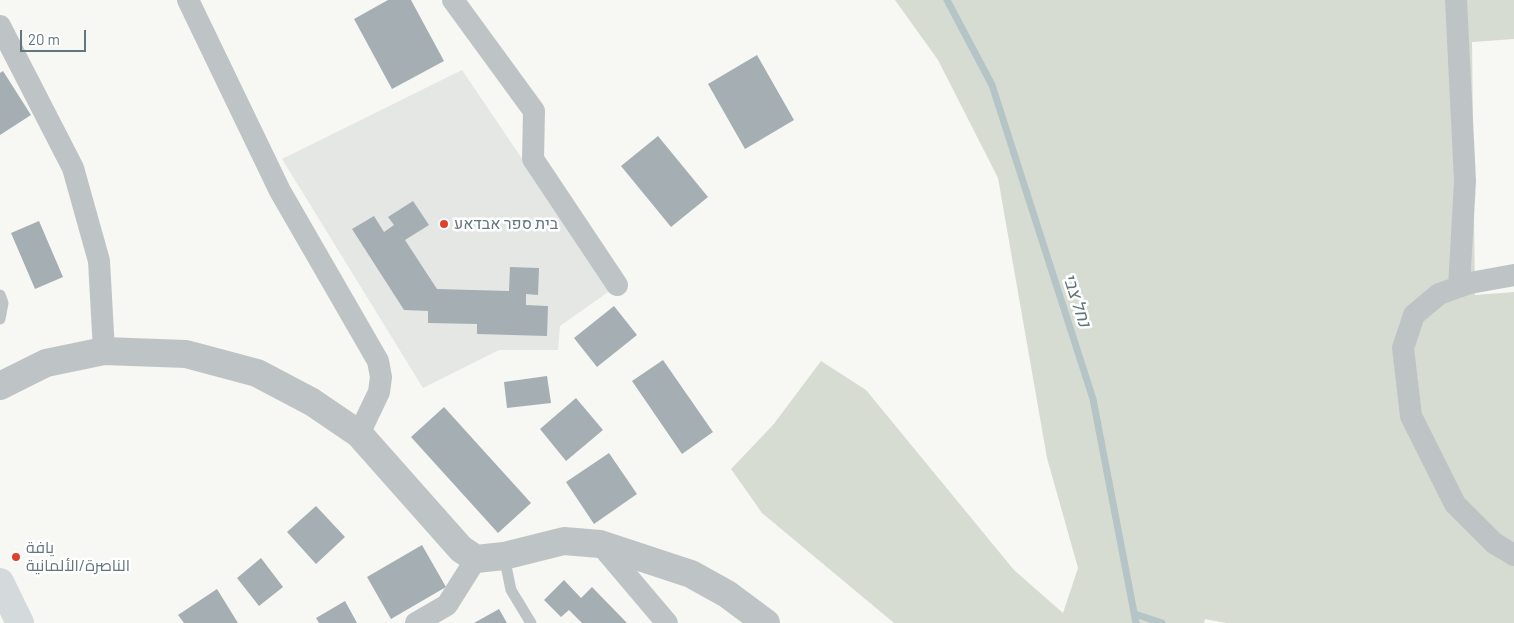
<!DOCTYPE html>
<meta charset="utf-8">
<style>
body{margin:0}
#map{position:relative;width:1514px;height:623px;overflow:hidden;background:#f7f7f4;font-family:Barlow,sans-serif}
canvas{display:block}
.scale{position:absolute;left:20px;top:30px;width:66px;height:22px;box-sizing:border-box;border:2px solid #63767e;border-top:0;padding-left:6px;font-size:15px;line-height:18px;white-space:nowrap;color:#63767e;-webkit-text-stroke:4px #fff;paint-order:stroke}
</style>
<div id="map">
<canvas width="1514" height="623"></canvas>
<div class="scale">20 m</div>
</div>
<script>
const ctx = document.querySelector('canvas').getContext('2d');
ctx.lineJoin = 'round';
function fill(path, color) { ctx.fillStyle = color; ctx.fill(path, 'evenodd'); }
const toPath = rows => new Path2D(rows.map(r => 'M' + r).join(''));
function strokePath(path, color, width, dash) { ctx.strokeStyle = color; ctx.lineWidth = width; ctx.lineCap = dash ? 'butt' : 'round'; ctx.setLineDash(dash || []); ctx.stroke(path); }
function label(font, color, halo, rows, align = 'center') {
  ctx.font = font + ' Barlow,Cairo,Heebo,sans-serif'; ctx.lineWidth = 5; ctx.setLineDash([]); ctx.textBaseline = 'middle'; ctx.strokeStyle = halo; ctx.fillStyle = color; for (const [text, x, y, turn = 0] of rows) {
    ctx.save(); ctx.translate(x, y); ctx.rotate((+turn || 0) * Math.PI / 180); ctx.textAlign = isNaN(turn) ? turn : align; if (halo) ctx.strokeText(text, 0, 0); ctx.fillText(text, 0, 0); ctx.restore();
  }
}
fill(toPath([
 [462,70,611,290,560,326,558,350,499,350,423,388,282,159]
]), '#e5e7e5');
fill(toPath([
 [895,0,1514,0,1514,39,1472,42,1475,295,1514,292,1514,623,1226,623,1205,619,1204,623,894,623,762,513,731,469,773,425,821,361,866,390,1014,570,1063,613,1078,568,1047,458,998,178,938,60]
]), '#d7dcd3');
strokePath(toPath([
 [947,0,992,85,1093,399,1136,623],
 [1135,614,1162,623]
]), '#b5c4c6', 7);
fill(toPath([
 [388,0,411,0,444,61,392,89,354,19],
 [757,55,794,120,745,149,708,84],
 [3,71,31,115,0,135,0,73],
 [658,136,708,197,671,227,621,166],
 [413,201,429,225,405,240,437,289,509,291,510,267,539,268,538,295,526,294,526,305,548,306,547,336,477,334,477,324,428,323,428,311,404,310,352,229,374,216,384,232,394,225,388,217],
 [39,221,63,277,35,289,11,233],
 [614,306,637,335,597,367,574,338],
 [663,360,713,432,682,454,632,381],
 [547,376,551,403,507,408,504,382],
 [576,398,603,430,566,461,540,429],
 [444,407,531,503,498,533,411,437],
 [609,453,637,494,594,524,566,482],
 [316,506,345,537,316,564,287,532],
 [422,545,446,587,391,619,367,577],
 [261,558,283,587,259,606,237,578],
 [564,580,581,598,592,587,627,623,582,623,569,610,561,617,544,600],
 [217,589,238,623,184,623,178,615],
 [345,601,357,623,319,623,316,618],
 [499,609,507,623,474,623]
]), '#a5afb3');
strokePath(toPath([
 [0,295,3,303,0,319],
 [504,556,511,590,531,623]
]), '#bec4c6', 11);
strokePath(toPath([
 [188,0,280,191,378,361,381,377,379,392,359,434],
 [453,0,534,111,533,159,617,285],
 [1456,0,1465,181,1459,287],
 [0,26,73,168,99,261,104,351],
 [1514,275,1470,283,1439,294,1414,315,1403,348,1411,416,1455,504,1494,543,1514,555],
 [600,544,667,623],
 [416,623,447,605,476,559]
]), '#bec4c6', 22);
strokePath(toPath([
 [0,386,46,363,104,351,186,354,257,373,312,402,359,434,461,549,476,559,504,556,564,541,600,544,691,574,727,594,766,623]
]), '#bec4c6', 28);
strokePath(toPath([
 [0,582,20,623]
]), '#d4d9db', 28);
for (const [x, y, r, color] of [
 [444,224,5,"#de412e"],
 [16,557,5,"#de412e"]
]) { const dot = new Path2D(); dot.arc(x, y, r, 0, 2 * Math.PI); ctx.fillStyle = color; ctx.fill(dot); strokePath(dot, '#fff', 2); }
label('16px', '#63767e', '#fff', [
 ["בית ספר אבדאע",454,224],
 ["يافة",26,548],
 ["الناصرة/الألمانية",26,566]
], 'left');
label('italic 18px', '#5e7679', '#fff', [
 ["נחל צבי",1077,300,72]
]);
</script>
